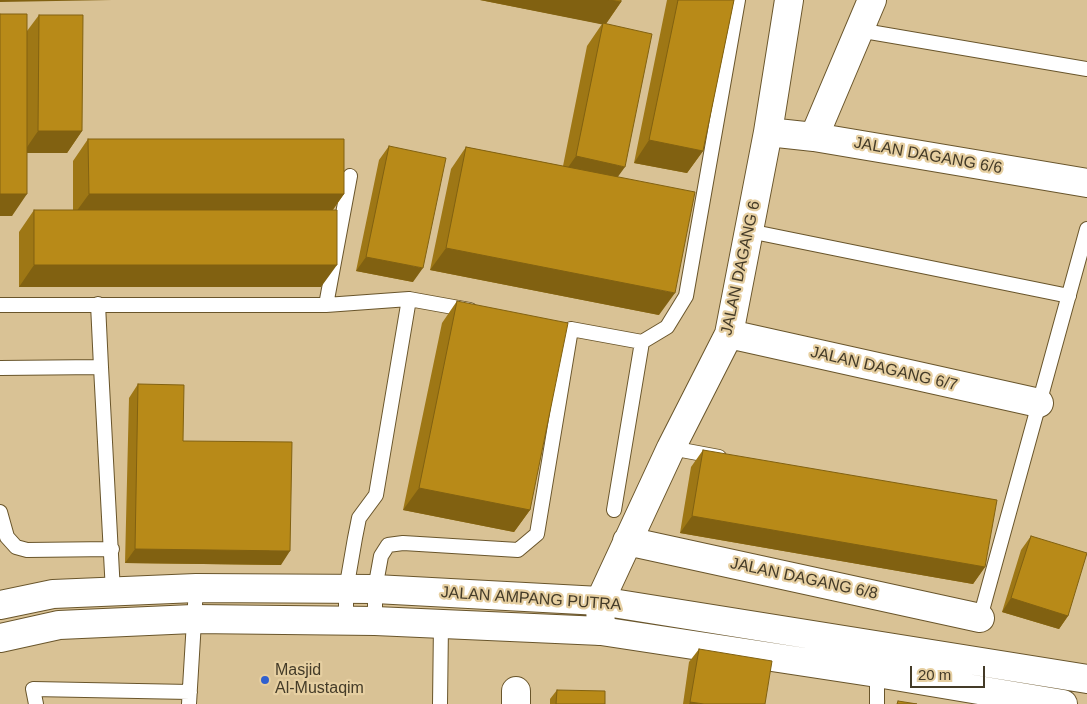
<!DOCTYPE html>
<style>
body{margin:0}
#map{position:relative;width:1087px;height:704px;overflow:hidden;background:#d9c295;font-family:Helvetica,sans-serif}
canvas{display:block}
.scale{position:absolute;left:910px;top:666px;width:75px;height:22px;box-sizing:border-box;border:2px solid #443b28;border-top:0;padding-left:6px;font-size:15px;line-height:18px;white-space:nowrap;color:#443b28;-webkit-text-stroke:4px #e6cfa1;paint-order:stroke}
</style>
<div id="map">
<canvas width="1087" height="704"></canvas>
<div class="scale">20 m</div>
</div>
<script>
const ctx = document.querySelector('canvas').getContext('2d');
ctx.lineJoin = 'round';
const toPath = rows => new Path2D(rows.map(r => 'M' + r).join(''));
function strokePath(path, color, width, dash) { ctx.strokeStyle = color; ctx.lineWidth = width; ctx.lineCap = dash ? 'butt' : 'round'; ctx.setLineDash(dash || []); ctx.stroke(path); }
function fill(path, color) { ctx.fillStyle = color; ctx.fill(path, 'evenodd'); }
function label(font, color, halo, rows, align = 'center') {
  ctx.font = font + ' Helvetica,sans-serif'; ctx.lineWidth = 4.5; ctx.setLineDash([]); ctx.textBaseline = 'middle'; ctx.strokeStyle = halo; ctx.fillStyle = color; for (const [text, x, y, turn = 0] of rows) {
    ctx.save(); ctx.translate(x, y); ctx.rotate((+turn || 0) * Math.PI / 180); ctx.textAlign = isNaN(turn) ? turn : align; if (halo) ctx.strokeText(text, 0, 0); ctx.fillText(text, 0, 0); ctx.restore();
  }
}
const lane = toPath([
 [858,30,1087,69],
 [749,231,1069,296],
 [98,304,101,367],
 [0,305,326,305,409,299,470,310],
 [326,305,350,176],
 [0,368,101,367,113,592],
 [671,448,719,457],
 [614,510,642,342],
 [0,512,7,537,16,547,27,550,112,549],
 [980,618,1087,229],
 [346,621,346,590,355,538,359,518,376,495,409,299],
 [375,621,375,589,381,556,388,545,403,543,518,550,537,534,571,329,642,342,667,327,686,296,738,0],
 [36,704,33,689,190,692],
 [189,704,196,588],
 [440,704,441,624],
 [877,704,877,673]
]);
const street = toPath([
 [768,132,814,137,1087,183],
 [814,137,872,0],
 [729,334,1039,403],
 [627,541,980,618],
 [601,631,600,601,671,448,729,334,768,132,789,0],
 [516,704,516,691]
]);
const secondary = toPath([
 [0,605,53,594,196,588,375,589,600,601,1087,679],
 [0,638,59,625,193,619,375,621,601,631,877,673,1063,704]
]);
strokePath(lane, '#69552b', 16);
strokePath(street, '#69552b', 30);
strokePath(secondary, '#69552b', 30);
strokePath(lane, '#fff', 14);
strokePath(street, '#fff', 28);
strokePath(secondary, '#fff', 28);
fill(toPath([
 [480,0,621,0,621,2,606,24,618,177,659,315,430,270,451,169,466,147,563,166,587,46,602,24],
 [667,0,734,0,703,151,687,173,634,163],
 [0,14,27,31,39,15,82,131,67,153,27,153,12,216,0,216],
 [88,139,344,194,333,210,321,287,19,287,19,232,34,210,73,210,73,161],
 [389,146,413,282,356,271,379,160],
 [457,301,530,510,514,532,403,510,442,323],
 [138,384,183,441,281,565,125,563,129,398],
 [703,450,985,567,973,584,680,533,691,467],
 [1031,536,1068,616,1059,629,1002,612,1021,550],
 [699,649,765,704,683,704,689,662],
 [557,690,605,704,550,704,550,699]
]), '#9e7715');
fill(toPath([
 [0,0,112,0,0,2],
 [480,0,609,0,621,2,605,25],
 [38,131,82,131,67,153,23,153],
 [649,140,703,151,687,173,634,163],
 [576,156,625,167,609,189,560,179],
 [0,194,27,194,12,216,0,216],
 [89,194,344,194,328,216,73,216],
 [446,248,675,293,659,315,430,270],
 [366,257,423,268,413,282,356,271],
 [34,265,337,265,321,287,19,287],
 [419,488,530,510,514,532,403,510],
 [692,516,985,567,973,584,680,533],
 [135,549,290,551,281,565,125,563],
 [1011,598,1068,616,1059,629,1002,612],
 [690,702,704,704,689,704]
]), '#816111');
const building = toPath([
 [609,0,621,0,621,2,609,0],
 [678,0,734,0,703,151,649,140,678,0],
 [0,14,27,14,27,194,0,194,0,14],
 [39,15,83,15,82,131,38,131,39,15],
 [603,23,652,34,625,167,576,156,603,23],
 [88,139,344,139,344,194,89,194,88,139],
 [389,146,446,158,423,268,366,257,389,146],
 [466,147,695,192,675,293,446,248,466,147],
 [34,210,337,210,337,265,34,265,34,210],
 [457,301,568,323,530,510,419,488,457,301],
 [138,384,184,385,183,441,292,442,290,551,135,549,138,384],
 [703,450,997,500,985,567,692,516,703,450],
 [1031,536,1087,553,1068,616,1011,598,1031,536],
 [699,649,772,661,765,704,704,704,690,702,699,649],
 [557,690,605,691,605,704,556,704,557,690],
 [898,701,917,704,897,704,898,701]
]);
fill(building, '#b88a18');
strokePath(building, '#816111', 1);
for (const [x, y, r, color] of [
 [265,680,5,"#3060cf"]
]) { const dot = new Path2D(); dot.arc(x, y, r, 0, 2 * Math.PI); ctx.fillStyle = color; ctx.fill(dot); strokePath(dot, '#e6cfa1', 2); }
label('16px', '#443b28', '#e6cfa1', [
 ["JALAN DAGANG 6/6",928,156,10],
 ["JALAN DAGANG 6",741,268,-78],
 ["JALAN DAGANG 6/7",884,369,13],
 ["JALAN DAGANG 6/8",804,579,12],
 ["JALAN AMPANG PUTRA",531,599,4]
]);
label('16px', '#443b28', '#e6cfa1', [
 ["Masjid",275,671],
 ["Al-Mustaqim",275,689]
], 'left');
</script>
